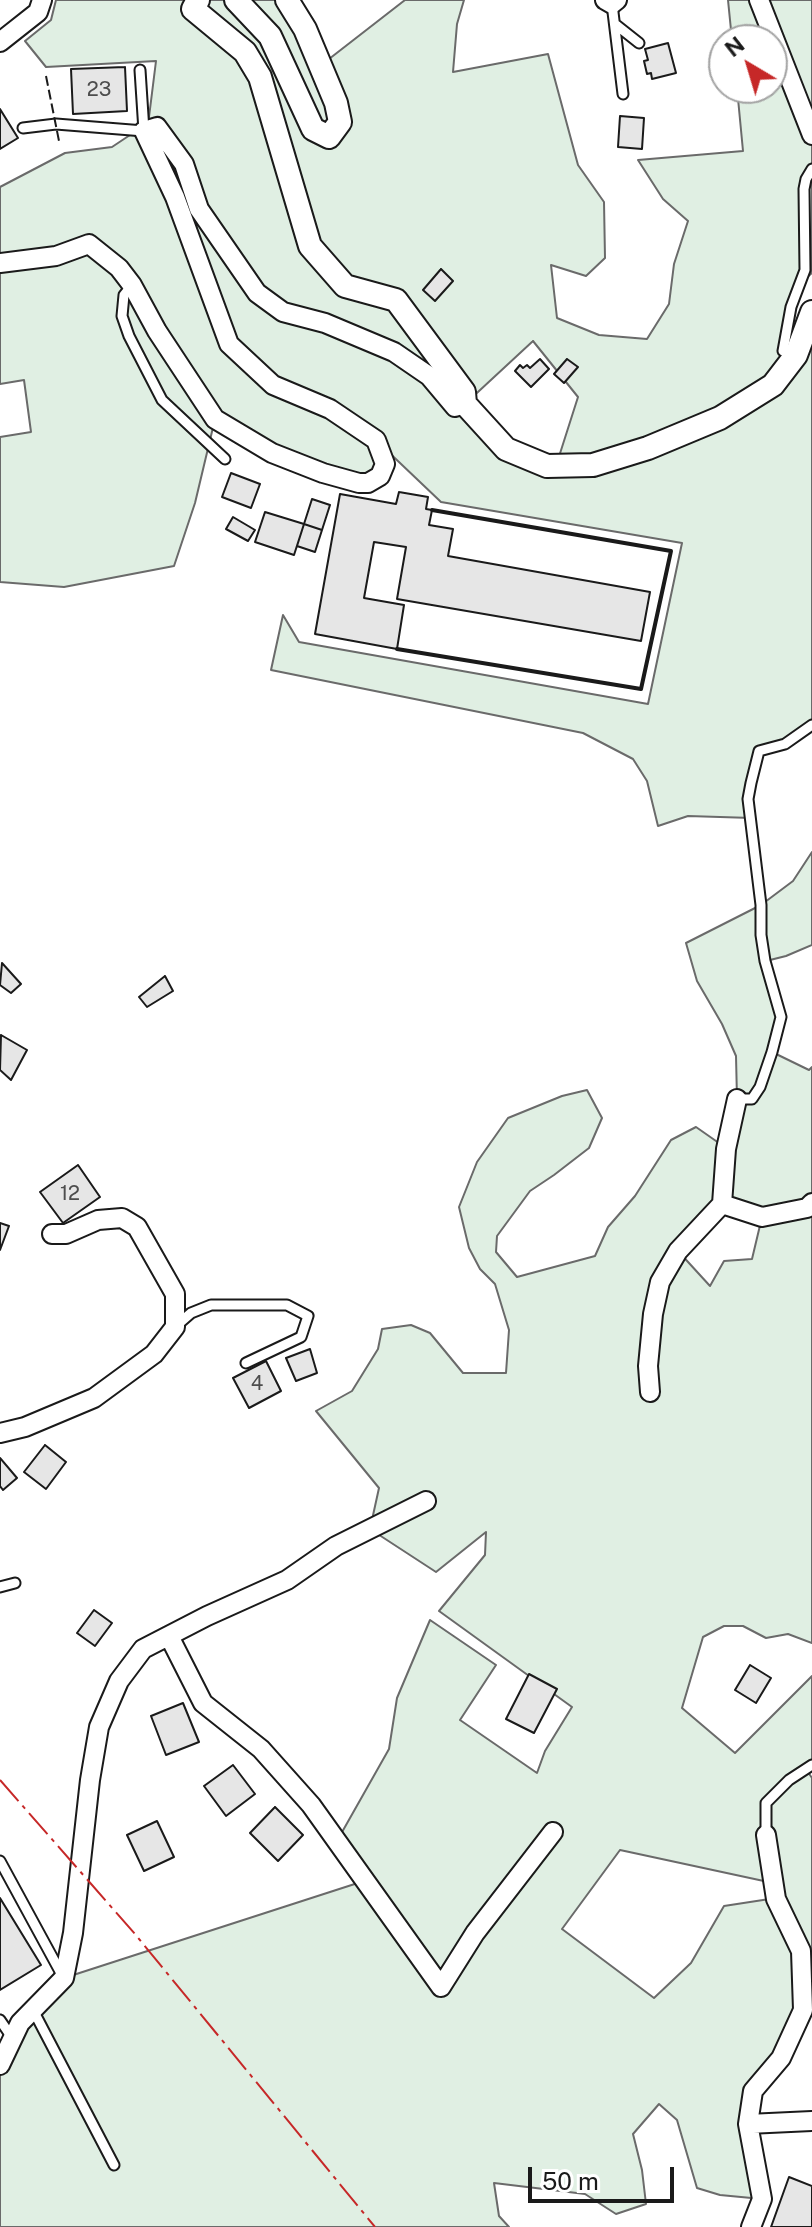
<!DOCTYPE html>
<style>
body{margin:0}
#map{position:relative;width:812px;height:2227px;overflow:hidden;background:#fff;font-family:"Public Sans",sans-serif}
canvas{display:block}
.north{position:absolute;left:708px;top:24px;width:80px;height:80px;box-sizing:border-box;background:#fff;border:2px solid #a3a3a3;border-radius:50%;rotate:322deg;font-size:22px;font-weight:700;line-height:32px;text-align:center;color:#1a1a1a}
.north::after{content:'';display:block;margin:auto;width:28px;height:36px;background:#c62828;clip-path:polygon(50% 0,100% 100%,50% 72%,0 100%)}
.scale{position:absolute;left:528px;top:2167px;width:146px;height:36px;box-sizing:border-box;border:4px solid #1a1a1a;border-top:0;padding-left:10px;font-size:24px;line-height:28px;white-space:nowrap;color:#1a1a1a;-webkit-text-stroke:6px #fff;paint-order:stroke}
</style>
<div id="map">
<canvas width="812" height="2227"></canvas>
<div class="north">N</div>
<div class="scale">50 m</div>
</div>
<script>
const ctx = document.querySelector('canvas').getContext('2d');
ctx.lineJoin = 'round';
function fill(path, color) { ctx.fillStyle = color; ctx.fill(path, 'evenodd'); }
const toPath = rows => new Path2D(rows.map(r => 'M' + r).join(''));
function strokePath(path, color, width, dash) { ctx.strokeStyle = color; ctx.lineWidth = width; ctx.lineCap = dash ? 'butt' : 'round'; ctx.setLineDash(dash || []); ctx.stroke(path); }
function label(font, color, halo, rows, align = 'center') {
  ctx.font = font + ' "Public Sans",sans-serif'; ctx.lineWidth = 6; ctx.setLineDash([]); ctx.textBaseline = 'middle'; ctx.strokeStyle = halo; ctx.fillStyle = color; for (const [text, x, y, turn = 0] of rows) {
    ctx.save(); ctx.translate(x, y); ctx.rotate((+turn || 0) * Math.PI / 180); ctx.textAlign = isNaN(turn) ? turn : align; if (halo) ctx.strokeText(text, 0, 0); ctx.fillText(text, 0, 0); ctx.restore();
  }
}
const green = toPath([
 [56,0,286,0,320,66,405,0,464,0,457,24,453,72,548,54,578,165,604,202,605,258,586,276,551,265,557,318,599,335,647,339,669,304,674,264,688,221,663,199,638,160,743,151,737,88,772,88,772,40,732,40,728,0,812,0,812,273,802,282,787,325,812,335,812,725,785,744,759,751,751,783,752,818,688,816,658,826,647,781,633,759,583,733,271,670,283,615,299,642,648,704,682,543,441,502,379,443,385,464,359,483,215,419,195,503,174,566,64,587,0,582,0,437,31,432,24,380,0,384,0,187,65,153,112,147,133,133,149,117,156,61,46,67,25,41,51,20,56,0],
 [533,341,578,397,556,466,499,445,465,404,533,341],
 [812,852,812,945,786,956,766,961,781,1017,772,1052,809,1070,812,1067,812,1643,788,1634,766,1638,743,1626,724,1626,703,1637,682,1708,735,1753,812,1676,812,1765,806,1769,812,1778,812,1959,802,1952,803,2010,753,2091,762,2199,720,2195,697,2188,677,2120,659,2104,633,2134,642,2170,646,2204,616,2214,585,2194,494,2183,499,2216,509,2227,0,2227,0,2059,64,1978,364,1881,337,1841,389,1749,397,1698,430,1620,496,1665,460,1720,537,1773,545,1751,572,1707,439,1611,485,1555,486,1532,436,1572,370,1529,379,1488,316,1411,352,1391,378,1349,382,1329,411,1325,430,1333,463,1373,506,1373,509,1330,495,1284,480,1269,469,1248,459,1207,477,1162,508,1118,562,1096,587,1090,602,1118,589,1148,554,1175,530,1191,497,1236,496,1252,517,1277,595,1256,608,1227,635,1196,671,1140,696,1127,726,1148,737,1099,736,1056,722,1024,697,981,686,943,761,905,793,881,812,852],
 [722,1204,762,1217,752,1259,724,1261,710,1286,678,1251,722,1204],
 [620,1850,773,1883,776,1898,724,1906,691,1963,654,1998,562,1929,620,1850]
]);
fill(green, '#e0efe3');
strokePath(green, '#6a6a6a', 2);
const building = toPath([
 [668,43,676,73,652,79,651,73,647,74,644,61,648,60,645,49,668,43],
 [125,67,127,111,73,114,71,69,125,67],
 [0,109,18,138,0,149,0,109],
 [620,116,644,118,642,149,618,147,620,116],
 [441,269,453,281,435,301,423,290,441,269],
 [540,359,549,369,531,387,515,371,520,365,523,368,527,365,530,368,540,359],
 [567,359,578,367,564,383,554,374,567,359],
 [231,473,260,484,251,508,222,497,231,473],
 [399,492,428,497,426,509,432,510,429,525,453,529,448,556,650,592,641,641,397,599,406,547,374,542,364,598,404,605,397,649,315,634,340,494,396,504,399,492],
 [312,499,330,505,322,530,304,524,312,499],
 [265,512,304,524,294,555,255,542,265,512],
 [233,517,255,530,248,541,226,529,233,517],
 [304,524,322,530,315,552,297,546,304,524],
 [2,963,21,984,11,993,0,985,2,963],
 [165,976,173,991,147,1007,139,997,165,976],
 [1,1035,27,1050,11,1080,0,1070,1,1035],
 [78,1165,100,1197,63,1223,40,1192,78,1165],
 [0,1223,9,1226,0,1250,0,1223],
 [310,1349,317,1373,296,1381,286,1358,310,1349],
 [266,1361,281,1391,249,1408,233,1378,266,1361],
 [45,1445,66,1462,46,1489,24,1472,45,1445],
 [0,1458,17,1478,3,1490,0,1486,0,1458],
 [94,1610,112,1623,95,1646,77,1633,94,1610],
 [750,1665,771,1678,756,1703,735,1690,750,1665],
 [529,1674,557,1689,534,1733,506,1719,529,1674],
 [183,1703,199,1742,166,1755,151,1716,183,1703],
 [233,1765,255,1794,226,1816,204,1786,233,1765],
 [275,1807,303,1835,278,1861,250,1833,275,1807],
 [157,1821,174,1857,144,1871,127,1835,157,1821],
 [0,1898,41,1965,0,1990,0,1898],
 [789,2177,812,2186,812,2227,771,2227,789,2177]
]);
fill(building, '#e6e6e6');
strokePath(building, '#1a1a1a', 2);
const service = toPath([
 [612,4,623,94],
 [615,24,639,43],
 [23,128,56,124,144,131,140,70],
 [132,285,124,295,122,316,129,336,162,400,225,459],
 [783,351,791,307,805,270,804,189,806,179,812,169],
 [737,1099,752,1099,760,1087,772,1052,781,1017,765,961,761,935,761,905,748,799,751,783,759,751,785,744,812,725],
 [176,1326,191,1313,211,1305,287,1305,308,1316,301,1337,246,1363],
 [0,1587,15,1583],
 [766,1835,766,1803,789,1780,812,1765],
 [0,1861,62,1975],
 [33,2010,114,2165],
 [0,2020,13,2039]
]);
const minor = toPath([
 [605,0,612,4,617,0],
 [759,0,812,135],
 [0,42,38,12,42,0],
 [0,263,56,256,89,244,119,268,132,285,157,331,215,419,272,453,323,473,359,483,368,483,380,476,385,464,376,440,330,409,273,385,229,344,175,197,144,131,157,127,184,164,199,209,257,293,283,312,325,323,394,352,429,376,455,407,465,404],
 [722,1204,762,1217,807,1208,812,1203],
 [650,1392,648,1366,653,1314,660,1282,678,1251,722,1204,726,1149,737,1099],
 [0,1433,25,1427,94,1398,154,1354,175,1327,175,1294,137,1227,122,1218,98,1220,66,1234,52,1234],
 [169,1636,203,1703,261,1749,311,1805,441,1987,475,1933,553,1832],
 [0,2065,20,2023,64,1978,73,1933,90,1780,99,1727,119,1681,143,1649,207,1616,287,1580,336,1546,426,1501],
 [748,2124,812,2121],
 [751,2227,762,2199,748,2124,753,2091,781,2058,803,2010,801,1951,776,1899,766,1835]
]);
const tertiary = toPath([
 [198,0,193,9,245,52,260,77,310,246,345,286,396,300,464,392,465,404,506,449,547,466,593,465,648,448,720,418,773,385,796,355,812,312],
 [236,0,270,36,313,129,329,137,340,122,336,103,305,29,287,0]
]);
strokePath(service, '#1a1a1a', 13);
strokePath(minor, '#1a1a1a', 22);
strokePath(tertiary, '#1a1a1a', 26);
strokePath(service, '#fff', 9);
strokePath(minor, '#fff', 18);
strokePath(tertiary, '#fff', 22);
strokePath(toPath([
 [46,76,59,141]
]), '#1a1a1a', 2, [10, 4]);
strokePath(toPath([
 [397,649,641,689,671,551,432,510]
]), '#1a1a1a', 4);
strokePath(toPath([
 [0,1780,135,1934,375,2227]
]), '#c62828', 2, [28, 6, 4, 6]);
label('20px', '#4d4d4d', null, [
 ["23",99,90],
 ["12",70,1194],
 ["4",257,1384]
]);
</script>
